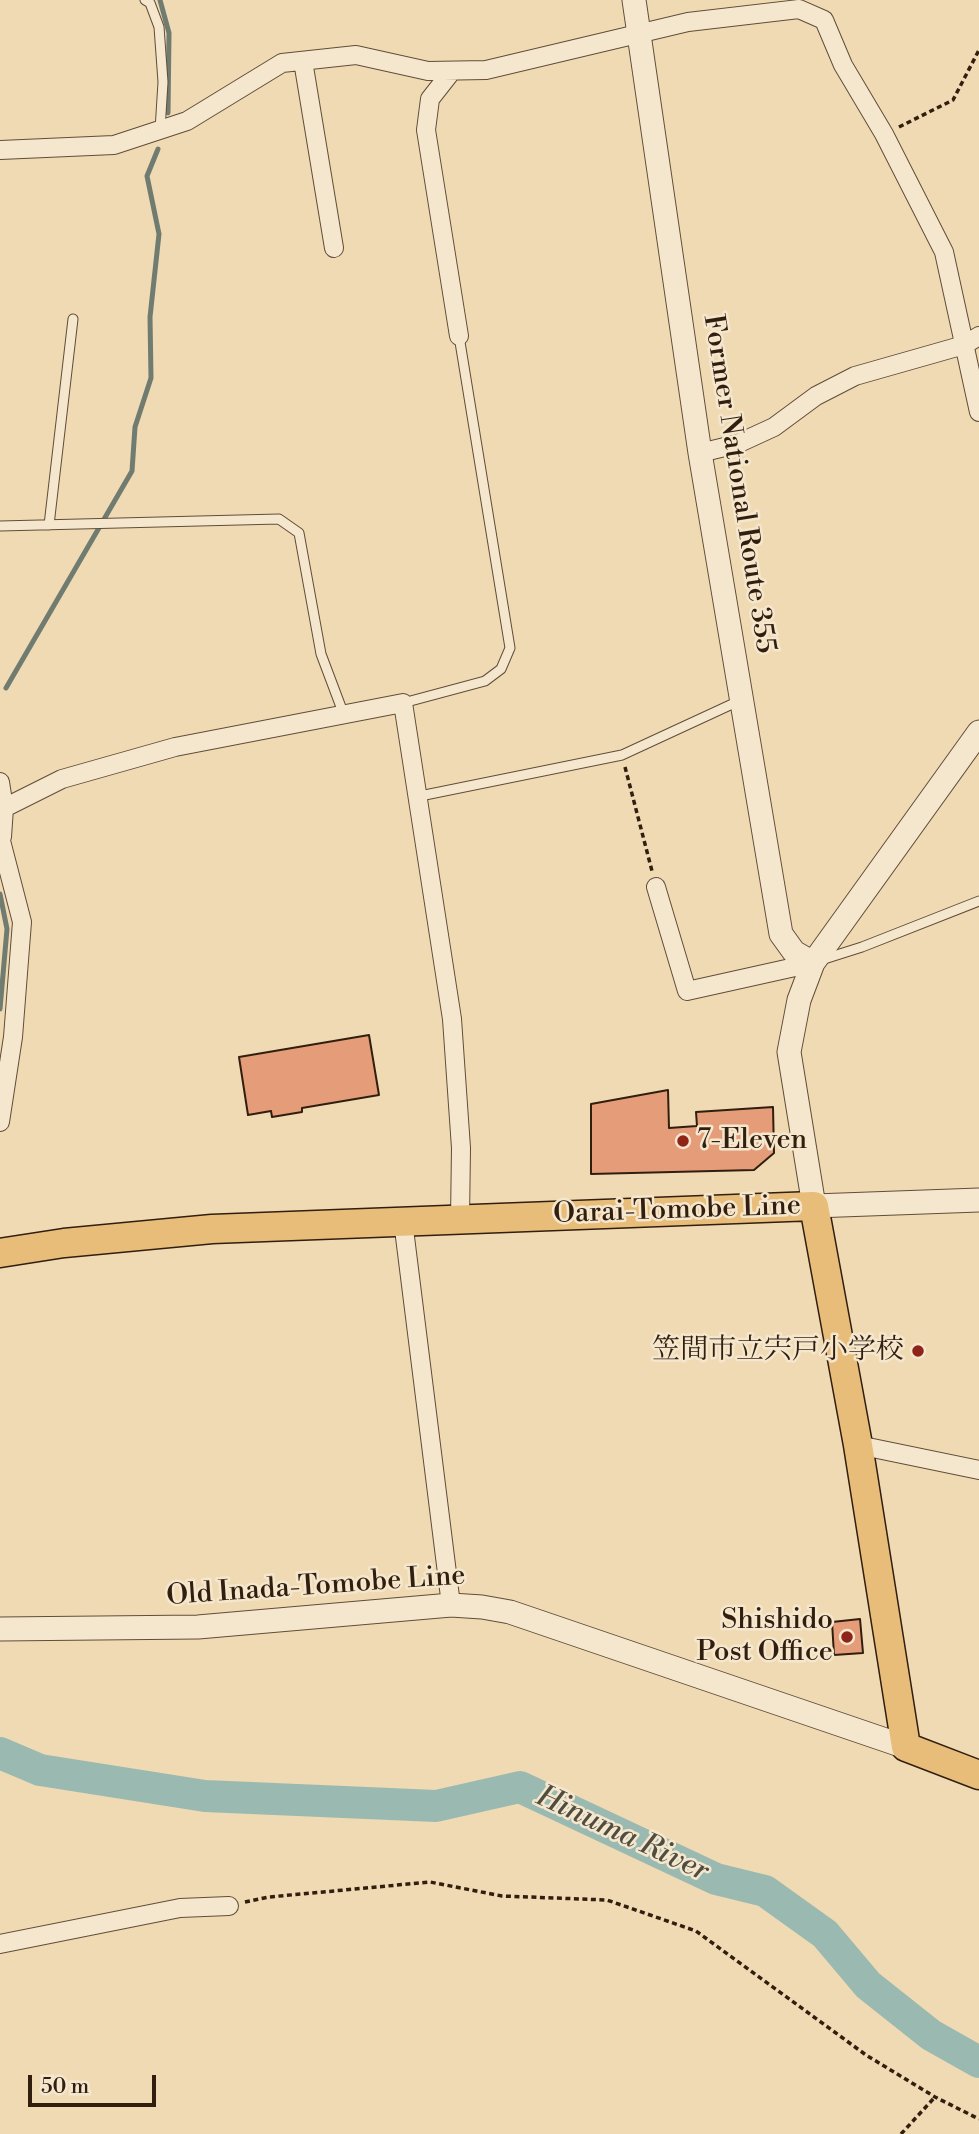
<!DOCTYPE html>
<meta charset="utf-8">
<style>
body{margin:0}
#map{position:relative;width:979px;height:2134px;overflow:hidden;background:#f0dab3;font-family:"Libre Bodoni",serif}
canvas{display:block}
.scale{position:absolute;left:28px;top:2075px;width:128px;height:32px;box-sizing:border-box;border:4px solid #311e0f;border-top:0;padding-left:9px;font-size:21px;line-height:24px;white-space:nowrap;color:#311e0f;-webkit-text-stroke:5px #f5e7ce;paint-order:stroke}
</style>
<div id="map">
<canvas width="979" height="2134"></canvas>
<div class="scale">50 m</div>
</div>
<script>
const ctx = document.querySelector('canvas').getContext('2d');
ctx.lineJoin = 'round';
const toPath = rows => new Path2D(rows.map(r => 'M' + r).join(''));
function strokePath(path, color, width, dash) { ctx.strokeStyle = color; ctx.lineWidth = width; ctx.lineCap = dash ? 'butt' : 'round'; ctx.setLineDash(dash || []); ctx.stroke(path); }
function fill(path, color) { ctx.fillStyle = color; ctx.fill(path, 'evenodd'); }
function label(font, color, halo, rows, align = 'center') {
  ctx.font = font + ' "Libre Bodoni","Noto Serif JP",serif'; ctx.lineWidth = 5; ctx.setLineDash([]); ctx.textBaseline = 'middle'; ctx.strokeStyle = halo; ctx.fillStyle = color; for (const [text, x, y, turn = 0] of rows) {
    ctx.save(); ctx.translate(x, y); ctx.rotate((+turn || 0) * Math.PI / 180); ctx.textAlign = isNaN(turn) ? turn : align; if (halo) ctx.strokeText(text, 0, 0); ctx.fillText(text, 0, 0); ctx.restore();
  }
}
strokePath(toPath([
 [160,0,169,33,168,113],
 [6,688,132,471,135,427,151,378,150,317,159,234,147,176,158,149],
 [0,894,7,929,0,1009]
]), '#707c70', 5);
strokePath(toPath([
 [0,1753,40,1770,205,1796,436,1806,520,1787,716,1879,765,1891,825,1934,868,1985,931,2035,979,2062]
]), '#9abab1', 32);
const building = toPath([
 [369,1035,379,1095,302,1108,302,1112,272,1117,271,1111,248,1115,239,1057,369,1035],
 [668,1090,669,1128,697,1126,696,1112,773,1107,774,1153,754,1170,591,1174,591,1104,668,1090],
 [860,1619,863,1653,834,1655,832,1622,860,1619]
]);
fill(building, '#e49d78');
strokePath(building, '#311e0f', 2);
const service = toPath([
 [145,0,150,3,159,27,163,82,160,130],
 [49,525,73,319],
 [0,526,279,519,299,533,321,654,344,715],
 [403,703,485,681,501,669,510,648,459,336],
 [420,796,622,755,741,700],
 [821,960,862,947,979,901]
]);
const minor = toPath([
 [303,61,334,248],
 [452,71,430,99,426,130,459,336],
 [0,150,114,145,187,121,282,63,356,55,428,71,486,70,688,22,799,9,824,20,843,65,884,134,944,252,979,412],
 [700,453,737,444,774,427,816,396,855,376,964,345,979,336],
 [0,782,4,808],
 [0,837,22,922,13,1037,0,1122],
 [2,837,4,808,62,779,175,747,403,703,452,1019,461,1148,460,1219],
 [656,887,687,991,813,963],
 [403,1221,451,1605],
 [858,1445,979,1470],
 [0,1944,180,1908,229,1906]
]);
const tertiary = toPath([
 [634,0,700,453,781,934,794,952,813,963],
 [979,732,813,963,799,1000,789,1052,814,1206,979,1200],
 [0,1629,198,1627,451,1605,482,1607,510,1612,906,1747]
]);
const primary = toPath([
 [0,1253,64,1243,212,1229,814,1206,858,1445,906,1747,979,1775]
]);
strokePath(service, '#614d38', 11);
strokePath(minor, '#614d38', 20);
strokePath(tertiary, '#614d38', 25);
strokePath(primary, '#311e0f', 31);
strokePath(toPath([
 [899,127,953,100,979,50],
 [625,767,652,871],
 [245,1902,269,1897,430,1882,502,1896,607,1900,696,1931,866,2055,935,2097,979,2119],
 [901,2134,935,2097]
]), '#311e0f', 3.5, [5, 3.5]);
strokePath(service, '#f5e7ce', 9);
strokePath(minor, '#f5e7ce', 18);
strokePath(tertiary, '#f5e7ce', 23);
strokePath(primary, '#e8bd7a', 28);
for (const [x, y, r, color] of [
 [683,1141,7,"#8f2418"],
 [918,1351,7,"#8f2418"],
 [847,1637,7,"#8f2418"]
]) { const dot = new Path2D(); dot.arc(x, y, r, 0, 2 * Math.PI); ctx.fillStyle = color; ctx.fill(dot); strokePath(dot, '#f5e7ce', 2.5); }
label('28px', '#311e0f', '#f5e7ce', [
 ["Former National Route 355",738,484,81],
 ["Oarai-Tomobe Line",677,1211,-2],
 ["Old Inada-Tomobe Line",316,1587,-4]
]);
label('28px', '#311e0f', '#f5e7ce', [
 ["7-Eleven",697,1141,"left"],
 ["笠間市立宍戸小学校",904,1351],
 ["Shishido",833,1621],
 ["Post Office",833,1653]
], 'right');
label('italic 30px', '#504d40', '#f5e7ce', [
 ["Hinuma River",622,1835,25]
]);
</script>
